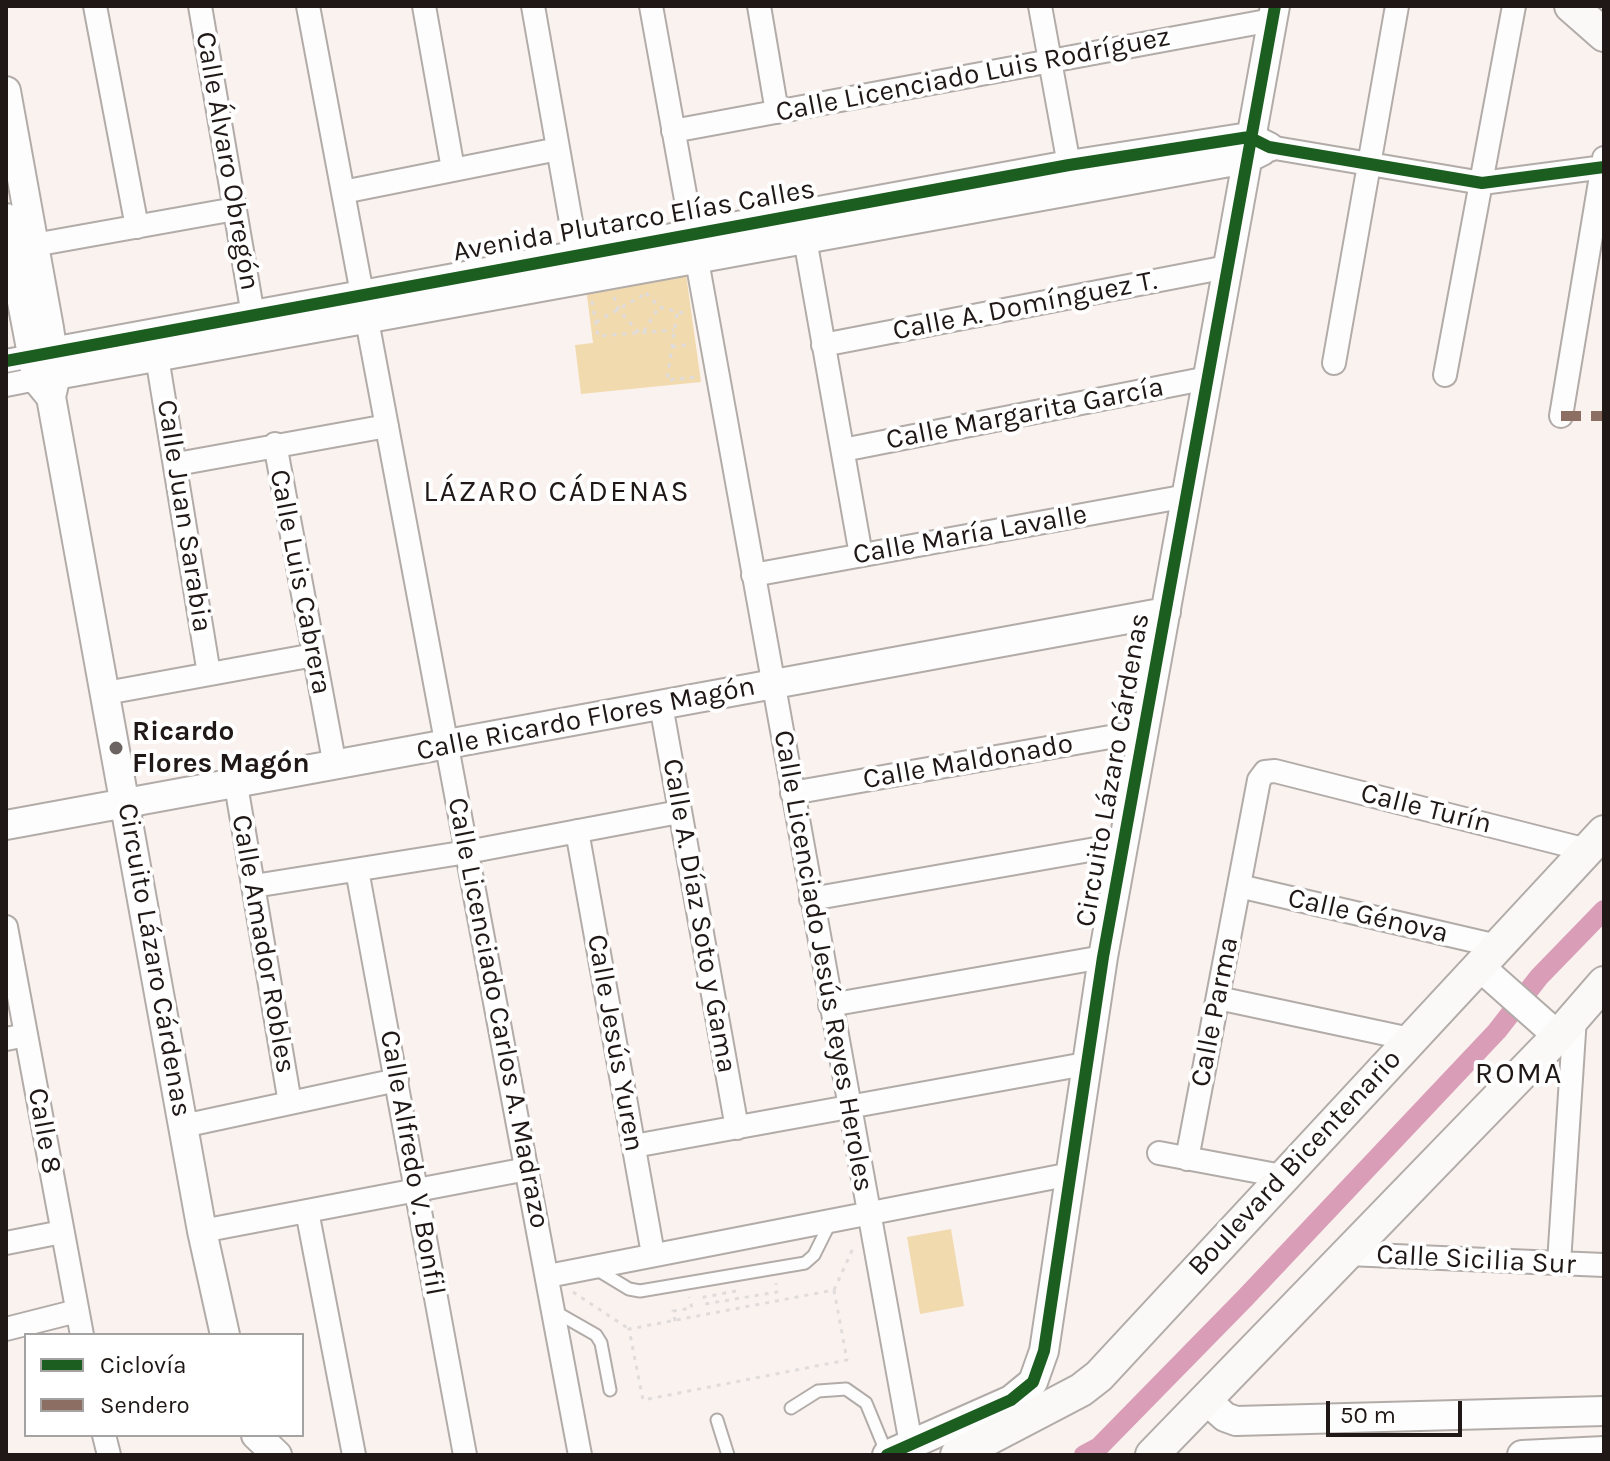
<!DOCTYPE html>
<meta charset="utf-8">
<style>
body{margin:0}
#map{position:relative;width:1610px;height:1461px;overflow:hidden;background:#faf2ef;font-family:Karla,sans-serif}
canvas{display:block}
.frame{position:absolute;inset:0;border:8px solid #1f1816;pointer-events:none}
.legend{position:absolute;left:24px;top:1333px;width:280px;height:104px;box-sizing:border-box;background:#fff;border:2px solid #a5a3a2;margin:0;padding:10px 14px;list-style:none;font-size:24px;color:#1f1816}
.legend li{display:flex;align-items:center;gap:16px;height:40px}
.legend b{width:40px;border:2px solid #a5a3a2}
.scale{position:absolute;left:1326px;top:1401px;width:136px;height:36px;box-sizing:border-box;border:4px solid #1f1816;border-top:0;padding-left:10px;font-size:24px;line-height:28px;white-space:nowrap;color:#1f1816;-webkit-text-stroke:6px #fff;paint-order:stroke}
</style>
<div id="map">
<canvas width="1610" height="1461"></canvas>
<div class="frame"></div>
<ul class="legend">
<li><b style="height:10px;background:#1b5e20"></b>Ciclovía</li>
<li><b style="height:10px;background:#8d6e63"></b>Sendero</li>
</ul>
<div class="scale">50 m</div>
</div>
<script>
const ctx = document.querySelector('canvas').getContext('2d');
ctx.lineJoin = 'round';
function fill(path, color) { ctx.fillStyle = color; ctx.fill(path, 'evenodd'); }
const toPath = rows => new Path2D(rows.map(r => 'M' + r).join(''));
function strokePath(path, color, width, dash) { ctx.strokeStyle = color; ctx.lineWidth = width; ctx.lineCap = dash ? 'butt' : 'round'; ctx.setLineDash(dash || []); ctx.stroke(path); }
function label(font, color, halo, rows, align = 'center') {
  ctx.font = font + ' Karla,sans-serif'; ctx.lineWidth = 8; ctx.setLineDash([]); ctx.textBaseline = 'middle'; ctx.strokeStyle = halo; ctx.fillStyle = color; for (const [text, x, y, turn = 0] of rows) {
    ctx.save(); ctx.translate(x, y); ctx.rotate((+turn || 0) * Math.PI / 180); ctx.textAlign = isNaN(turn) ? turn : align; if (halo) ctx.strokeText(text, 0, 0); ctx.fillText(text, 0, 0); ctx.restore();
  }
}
fill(toPath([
 [686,274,701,382,581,394,575,345,593,343,586,288],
 [951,1229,964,1306,920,1314,907,1237]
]), '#f2daaf');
strokePath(toPath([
 [1084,1455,1099,1447,1245,1298,1497,1031,1539,977,1604,910]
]), '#d99db7', 20);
const service = toPath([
 [596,1269,629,1289,640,1291,805,1263,814,1255,831,1221],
 [554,1311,596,1335,601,1343,610,1390],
 [791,1408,818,1391,846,1389,866,1403,887,1454],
 [717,1420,728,1455]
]);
const minor = toPath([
 [95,6,137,227],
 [200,6,253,315],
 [308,6,580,1455],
 [424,6,453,169],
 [533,6,577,256],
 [651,6,911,1444],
 [759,6,777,112],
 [1040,6,1069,165],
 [673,131,1272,20],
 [1269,147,1482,183,1604,167],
 [343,192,558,149],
 [805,239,861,555],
 [34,245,235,209],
 [823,345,1227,267],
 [157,357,209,674],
 [6,361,47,353],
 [1334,363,1397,6],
 [1445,375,1514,6],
 [6,385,52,376],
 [1561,416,1604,158],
 [275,444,335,766],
 [843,450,1208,378],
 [177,464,387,426],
 [753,575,1187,496],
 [106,693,314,655],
 [661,705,737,1128],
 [236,785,290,1103],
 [792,793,1144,731],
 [577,831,653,1254],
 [357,870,465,1455],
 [254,886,467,852,679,812],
 [1239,886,1497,946],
 [811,899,1124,844],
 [6,927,82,1335],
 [1218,998,1410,1039],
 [830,1005,1103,957],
 [6,1039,26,1035],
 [183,1126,397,1080],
 [634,1146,1085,1064],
 [1159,1153,1282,1176],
 [1187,1159,1259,780,1265,772,1275,771,1587,850],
 [307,1211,354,1455],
 [202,1231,527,1169],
 [6,1243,62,1232],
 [1348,1254,1604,1265],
 [1559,1263,1575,1017],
 [548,1276,1071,1174],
 [6,1329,77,1311],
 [104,1435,109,1455]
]);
const tertiary = toPath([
 [6,91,49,328,56,375,51,397,202,1231,225,1335],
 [6,218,37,380,51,397],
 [52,352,1069,165,1249,137,1269,147],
 [56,375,1246,159,1262,151],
 [6,825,1166,612],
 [1479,966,1558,1036],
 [1205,1399,1225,1417,1236,1421,1604,1411],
 [256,1435,277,1455],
 [887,1455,1011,1400,1033,1382,1044,1351,1103,957,1275,6],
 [1522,1455,1604,1451]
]);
const secondary = toPath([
 [1571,6,1604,35],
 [957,1455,1081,1390,1099,1376,1604,832],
 [1152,1455,1558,1036,1604,983]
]);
strokePath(service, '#b2aca9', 15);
strokePath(minor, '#b2aca9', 26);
strokePath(tertiary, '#b2aca9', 32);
strokePath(secondary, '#b2aca9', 36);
strokePath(toPath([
 [646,293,659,307,687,314],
 [614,297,618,309,639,333],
 [592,301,598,336,674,330],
 [677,314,667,380,697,377],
 [596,322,645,294],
 [644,331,659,307],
 [672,347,692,344],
 [834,1290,847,1360,643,1400,629,1329,834,1290],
 [834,1290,854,1246],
 [736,1291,704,1297,705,1304,777,1292,776,1283],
 [573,1292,629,1329],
 [675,1321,673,1311,692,1308,689,1297]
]), '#dfdcdb', 3, [4, 6]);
strokePath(service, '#fefdfd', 11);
strokePath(minor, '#fefdfd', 22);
strokePath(tertiary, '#fefdfd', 28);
strokePath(secondary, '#fbf8f8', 32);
strokePath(toPath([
 [1561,416,1604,416]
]), '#8d6e63', 10, [20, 10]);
strokePath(toPath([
 [6,361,1069,165,1249,137,1269,147,1482,183,1604,167],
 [887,1455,1011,1400,1033,1382,1044,1351,1103,957,1275,6]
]), '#1b5e20', 12);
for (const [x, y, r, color] of [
 [116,748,8,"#6c6462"]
]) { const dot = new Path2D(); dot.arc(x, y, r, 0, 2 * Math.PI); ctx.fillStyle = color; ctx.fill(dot); strokePath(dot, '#fff', 3); }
label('28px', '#1f1816', '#fff', [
 ["Calle Licenciado Luis Rodríguez",973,75,-11],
 ["Calle Álvaro Obregón",227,161,80],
 ["Avenida Plutarco Elías Calles",634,221,-10],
 ["Calle A. Domínguez T.",1025,306,-11],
 ["Calle Margarita García",1025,414,-11],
 ["Calle Juan Sarabia",184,516,81],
 ["Calle María Lavalle",970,535,-10],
 ["Calle Luis Cabrera",300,582,79],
 ["Calle Ricardo Flores Magón",586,719,-11],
 ["Calle Maldonado",968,762,-10],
 ["Circuito Lázaro Cárdenas",1113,770,-80],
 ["Calle Turín",1426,809,14],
 ["Calle A. Díaz Soto y Gama",699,916,80],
 ["Calle Génova",1368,916,13],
 ["Calle Amador Robles",263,944,80],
 ["Circuito Lázaro Cárdenas",154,960,80],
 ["Calle Licenciado Jesús Reyes Heroles",823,961,80],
 ["Calle Parma",1215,1012,-79],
 ["Calle Licenciado Carlos A. Madrazo",498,1013,79],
 ["Calle Jesús Yuren",615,1043,80],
 ["Calle 8",44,1131,80],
 ["Calle Alfredo V. Bonfil",412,1163,80],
 ["Boulevard Bicentenario",1295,1163,-47],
 ["Calle Sicilia Sur",1476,1260,3]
]);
label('bold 28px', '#1f1816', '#fff', [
 ["Ricardo",132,732],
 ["Flores Magón",132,764]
], 'left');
ctx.letterSpacing = '2px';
label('30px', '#1f1816', '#fff', [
 ["LÁZARO CÁDENAS",557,492],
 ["ROMA",1519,1074]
]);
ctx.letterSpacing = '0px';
</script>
